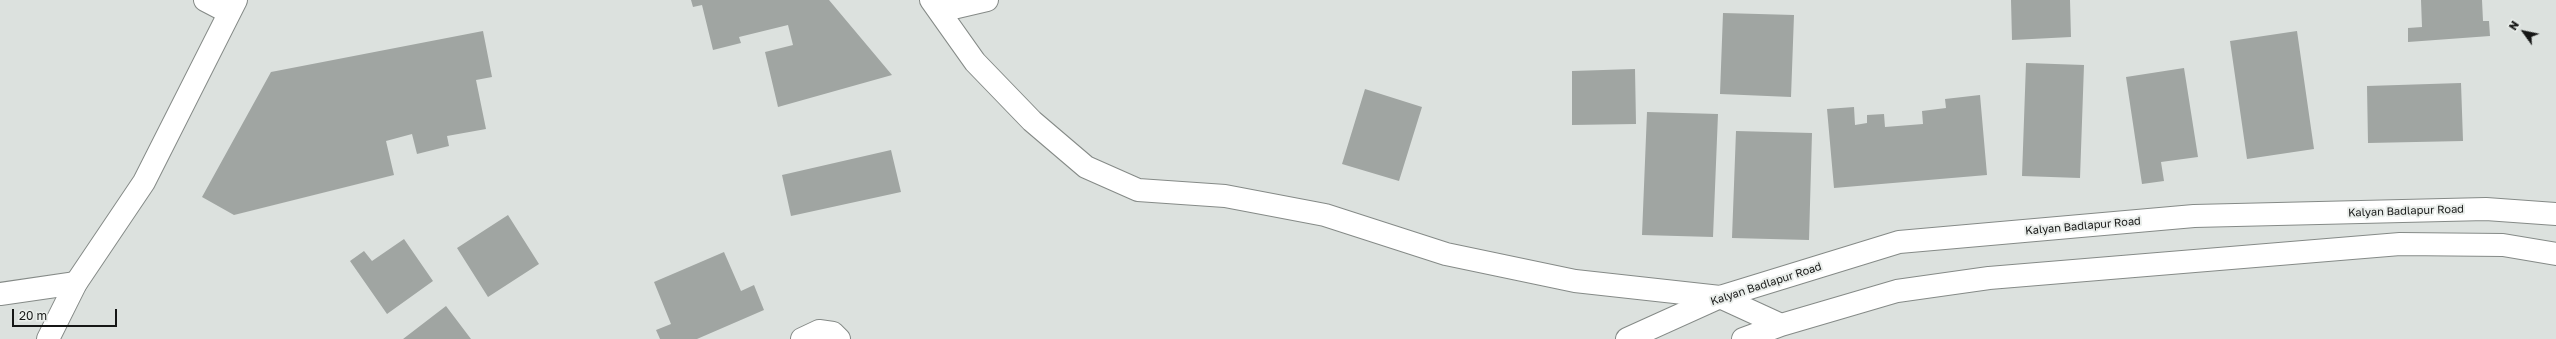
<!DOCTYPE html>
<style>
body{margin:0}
#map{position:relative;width:2556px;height:339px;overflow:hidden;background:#dce1de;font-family:"Golos Text",sans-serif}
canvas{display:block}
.north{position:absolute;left:2504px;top:12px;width:40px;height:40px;-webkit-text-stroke:3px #eaeeeb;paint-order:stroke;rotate:303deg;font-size:11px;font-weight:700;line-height:16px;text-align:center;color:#161716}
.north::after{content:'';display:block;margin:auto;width:14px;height:18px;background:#161716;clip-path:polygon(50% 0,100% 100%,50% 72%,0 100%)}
.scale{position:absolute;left:12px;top:309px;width:105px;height:18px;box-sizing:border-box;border:2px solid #161716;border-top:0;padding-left:5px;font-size:12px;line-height:14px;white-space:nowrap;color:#161716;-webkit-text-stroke:3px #eaeeeb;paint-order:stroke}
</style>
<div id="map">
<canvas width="2556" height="339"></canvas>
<div class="north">N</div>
<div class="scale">20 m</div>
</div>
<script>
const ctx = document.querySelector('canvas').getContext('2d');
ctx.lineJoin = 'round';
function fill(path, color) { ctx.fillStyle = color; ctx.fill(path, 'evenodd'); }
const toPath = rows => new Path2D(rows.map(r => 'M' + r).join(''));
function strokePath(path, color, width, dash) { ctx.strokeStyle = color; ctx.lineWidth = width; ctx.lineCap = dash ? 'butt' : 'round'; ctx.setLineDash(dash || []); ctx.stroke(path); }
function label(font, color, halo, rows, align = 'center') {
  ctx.font = font + ' "Golos Text",sans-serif'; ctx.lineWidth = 4; ctx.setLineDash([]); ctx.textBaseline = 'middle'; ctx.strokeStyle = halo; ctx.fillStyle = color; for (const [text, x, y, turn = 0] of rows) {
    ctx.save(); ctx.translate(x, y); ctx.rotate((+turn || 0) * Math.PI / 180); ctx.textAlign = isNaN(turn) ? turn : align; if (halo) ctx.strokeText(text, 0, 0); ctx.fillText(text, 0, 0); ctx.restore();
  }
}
fill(toPath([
 [691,0,829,0,892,75,778,107,765,52,793,45,788,25,739,37,741,43,713,50,702,5,693,7],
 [2011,0,2070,0,2071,37,2012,40],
 [2421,0,2482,0,2483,21,2489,21,2490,36,2408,42,2408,28,2422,27],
 [1723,13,1794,15,1791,97,1720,94],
 [483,31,492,77,476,80,486,129,447,136,449,146,417,154,412,134,386,141,394,175,234,215,202,197,271,72],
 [2297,31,2314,149,2247,159,2230,41],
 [2026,63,2084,65,2080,178,2022,176],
 [2184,68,2198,157,2161,162,2164,181,2142,184,2126,77],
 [1635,69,1636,124,1572,125,1572,71],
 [2461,83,2463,141,2368,143,2367,86],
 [1365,89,1422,107,1399,181,1342,164],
 [1980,95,1987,175,1834,188,1827,109,1854,107,1855,125,1867,123,1867,115,1884,114,1885,127,1923,124,1922,111,1946,108,1945,99],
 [1647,112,1718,114,1713,237,1642,235],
 [1736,131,1812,133,1809,240,1732,238],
 [891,150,901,192,791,216,782,175],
 [508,215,539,264,488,297,457,248],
 [404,239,433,281,387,314,350,261,364,251,372,261],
 [724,252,741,291,754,285,764,310,697,339,660,339,656,330,671,324,654,282],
 [446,306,471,339,403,339]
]), '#a0a5a2');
const street = toPath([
 [205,0,228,12],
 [940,11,987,0],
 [0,294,76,283],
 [802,339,819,331,833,333,839,339]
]);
const secondary = toPath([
 [931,0,975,62,1032,121,1086,167,1138,190,1225,196,1325,215,1446,254,1575,281,1720,297,1781,325],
 [48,339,76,283,144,182,236,0],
 [1627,339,1720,297,1899,242,2194,216,2486,209,2556,214],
 [1743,339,1781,325,1897,291,1989,278,2400,244,2503,245,2556,254]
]);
strokePath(street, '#858a87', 24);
strokePath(secondary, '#858a87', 24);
strokePath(street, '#fff', 22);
strokePath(secondary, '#fff', 22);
label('11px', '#161716', '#eaeeeb', [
 ["Kalyan Badlapur Road",2406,211,-2],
 ["Kalyan Badlapur Road",2083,226,-5],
 ["Kalyan Badlapur Road",1766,284,-18]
]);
</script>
